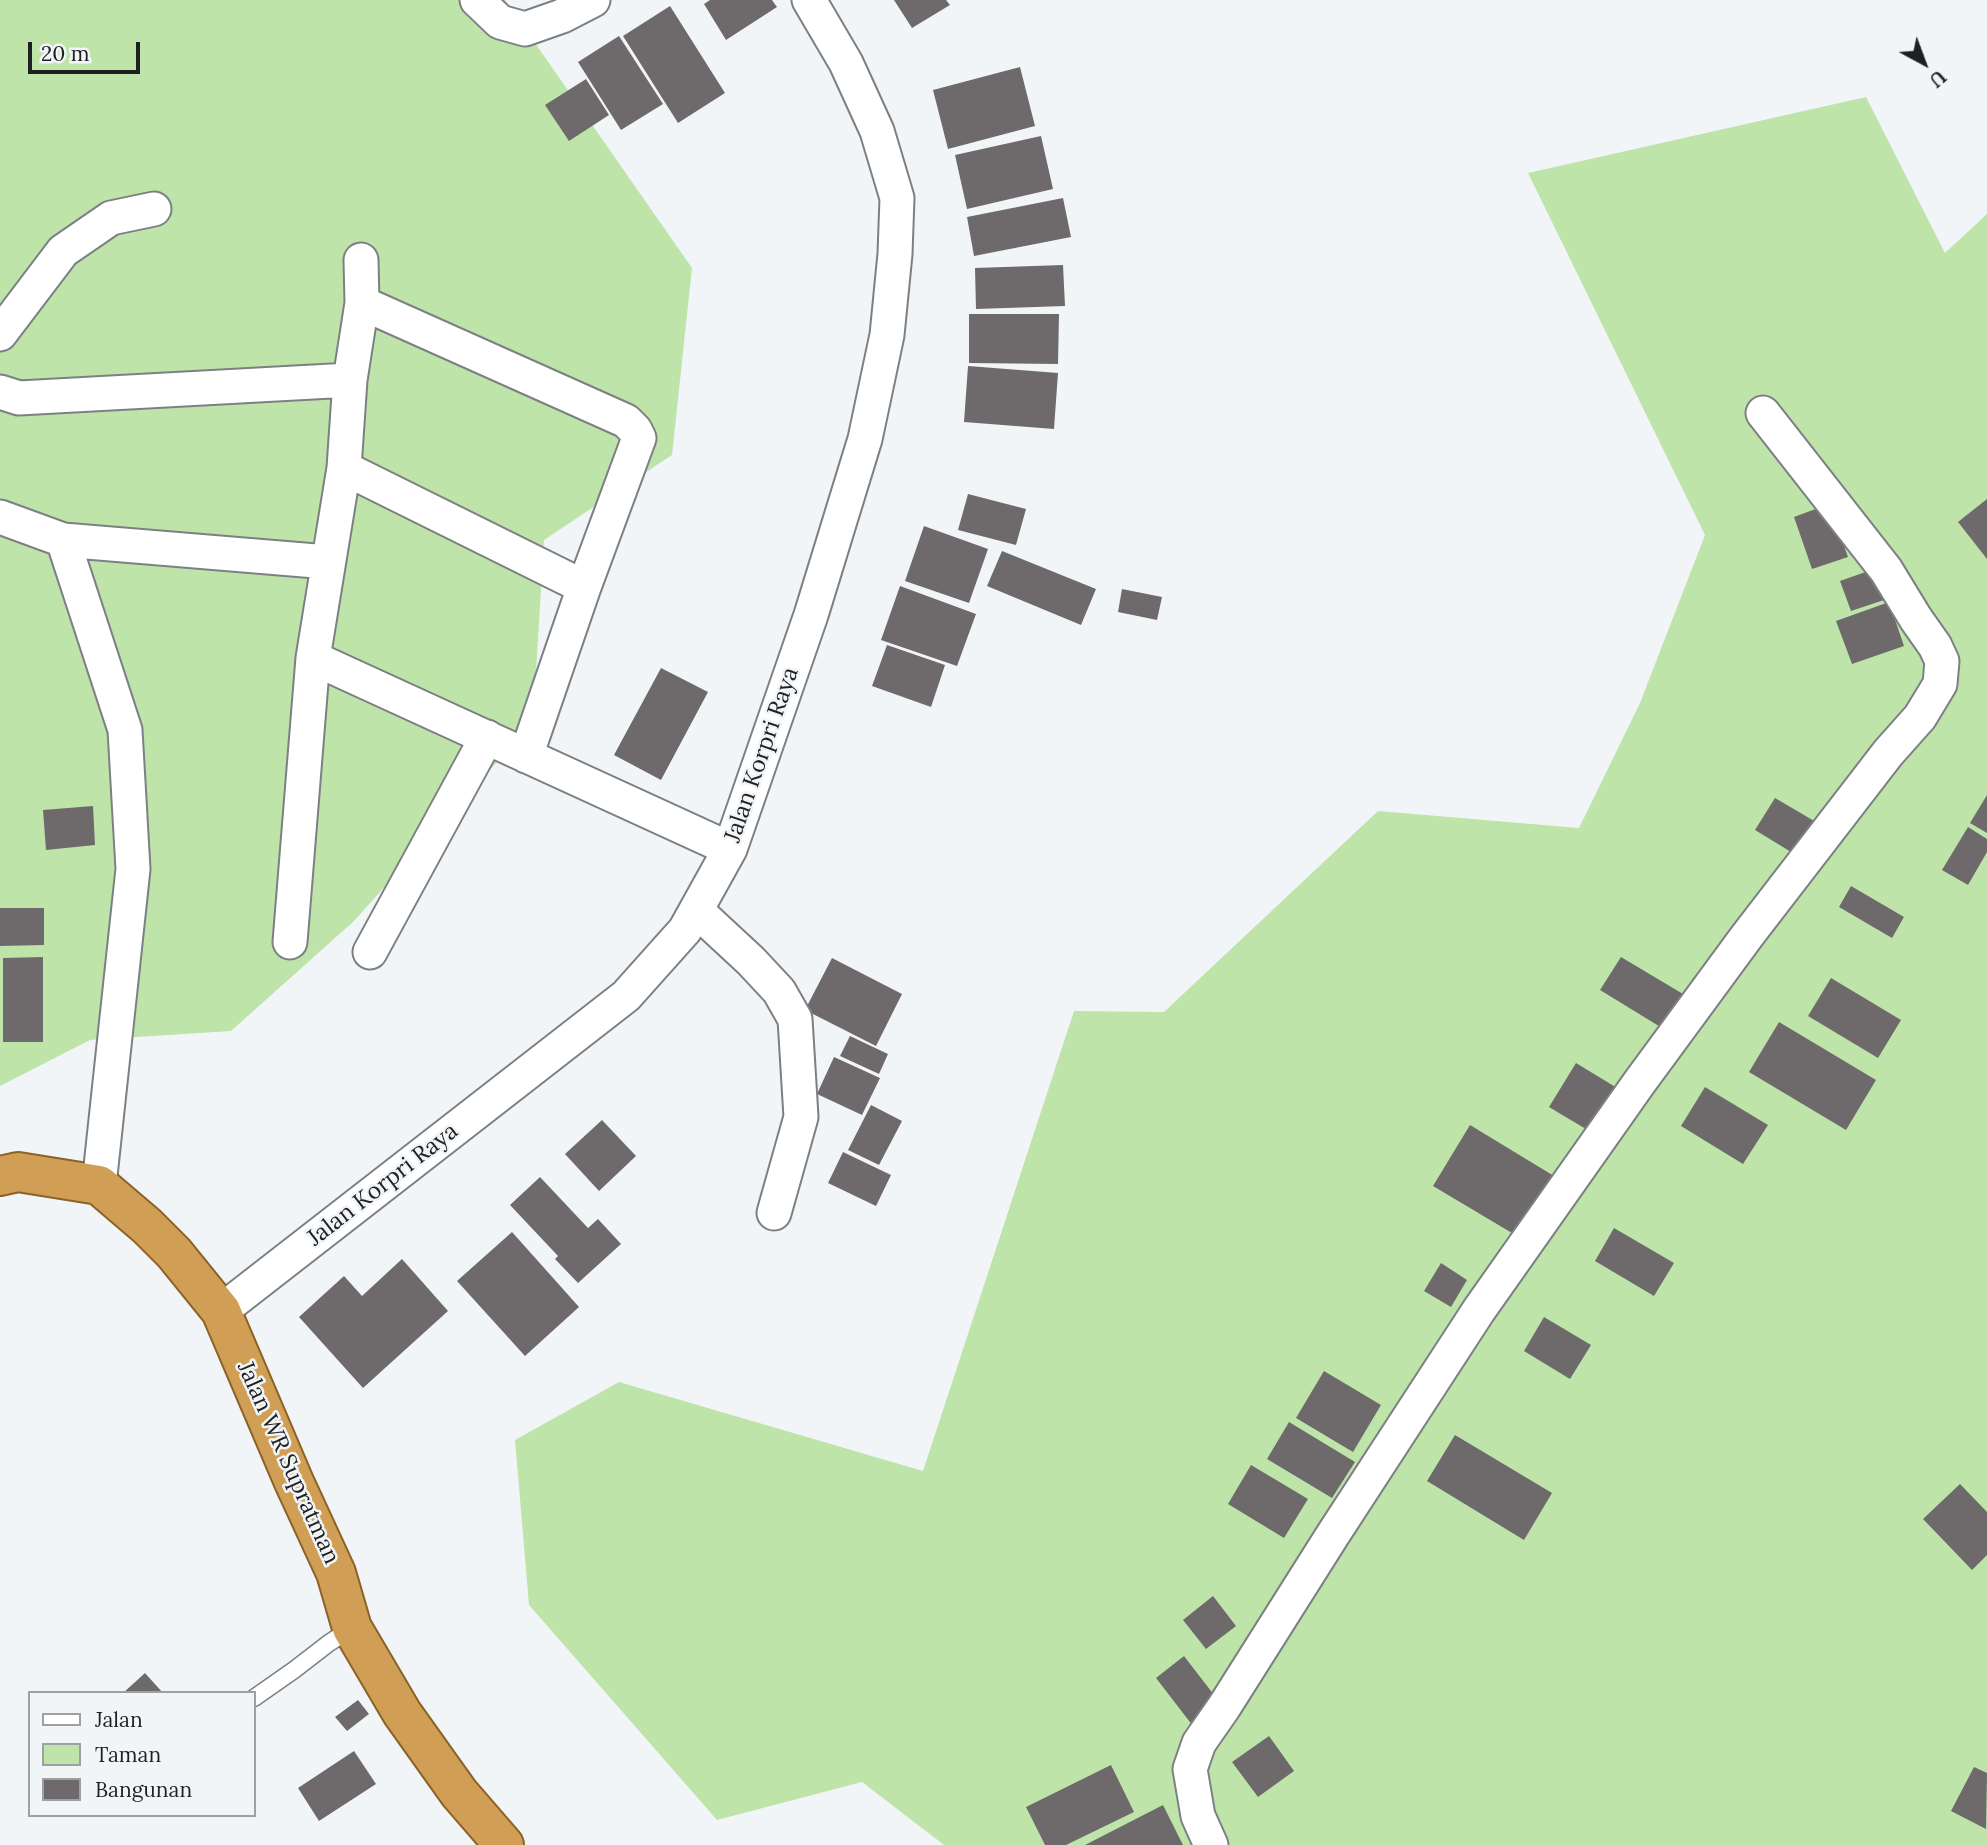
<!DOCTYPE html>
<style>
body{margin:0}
#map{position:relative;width:1987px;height:1845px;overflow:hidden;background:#f2f5f8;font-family:Lora,serif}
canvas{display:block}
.legend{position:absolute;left:28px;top:1691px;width:228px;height:126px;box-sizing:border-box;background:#f2f5f8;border:2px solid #9ea0a2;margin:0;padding:9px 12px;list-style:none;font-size:21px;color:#1f2021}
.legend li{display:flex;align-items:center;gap:14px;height:35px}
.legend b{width:35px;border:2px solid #9ea0a2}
.north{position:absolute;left:1889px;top:28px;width:70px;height:70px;-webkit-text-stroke:5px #f2f5f8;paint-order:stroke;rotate:139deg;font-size:19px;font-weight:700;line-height:28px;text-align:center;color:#1f2021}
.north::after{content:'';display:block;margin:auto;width:24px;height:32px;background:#1f2021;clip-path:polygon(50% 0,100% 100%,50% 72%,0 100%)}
.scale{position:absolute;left:28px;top:42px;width:112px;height:32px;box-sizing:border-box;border:4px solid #1f2021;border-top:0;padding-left:9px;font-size:21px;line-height:24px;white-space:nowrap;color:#1f2021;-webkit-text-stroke:5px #f2f5f8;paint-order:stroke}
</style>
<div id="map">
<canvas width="1987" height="1845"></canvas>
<ul class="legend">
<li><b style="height:9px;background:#fff"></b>Jalan</li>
<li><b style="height:19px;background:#bee4aa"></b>Taman</li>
<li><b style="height:19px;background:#6e6a6b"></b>Bangunan</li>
</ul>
<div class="north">U</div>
<div class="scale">20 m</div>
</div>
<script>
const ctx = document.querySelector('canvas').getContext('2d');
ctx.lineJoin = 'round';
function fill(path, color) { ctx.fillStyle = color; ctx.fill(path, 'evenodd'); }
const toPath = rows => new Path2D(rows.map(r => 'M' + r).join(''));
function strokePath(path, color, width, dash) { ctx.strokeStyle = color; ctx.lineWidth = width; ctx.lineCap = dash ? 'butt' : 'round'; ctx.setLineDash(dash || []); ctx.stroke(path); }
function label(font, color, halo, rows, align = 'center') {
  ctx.font = font + ' Lora,serif'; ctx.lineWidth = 5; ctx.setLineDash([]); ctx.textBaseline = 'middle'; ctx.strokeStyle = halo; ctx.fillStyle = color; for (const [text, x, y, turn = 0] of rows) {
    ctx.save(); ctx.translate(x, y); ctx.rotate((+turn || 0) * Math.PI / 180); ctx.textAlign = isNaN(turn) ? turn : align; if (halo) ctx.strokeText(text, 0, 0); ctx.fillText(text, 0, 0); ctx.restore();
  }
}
fill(toPath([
 [0,0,505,0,692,268,672,455,544,540,533,722,354,921,231,1031,90,1040,0,1086],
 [1866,97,1945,253,1987,214,1987,1845,944,1845,862,1782,717,1820,529,1605,515,1440,619,1382,923,1471,1074,1011,1164,1012,1378,811,1579,828,1640,703,1705,535,1528,173]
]), '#bee4aa');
fill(toPath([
 [710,0,772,0,777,7,726,40,704,4],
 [894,0,946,0,950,5,912,28],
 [670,6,725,93,678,123,623,36],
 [619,36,663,104,621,130,578,62],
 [1020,67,1035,126,948,149,933,90],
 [586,79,609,115,569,141,545,105],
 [1041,136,1053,189,967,209,955,155],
 [1063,198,1071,237,974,256,967,217],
 [1063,265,1065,306,976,309,975,268],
 [969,314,1059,314,1058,364,969,363],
 [968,366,1058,373,1054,429,964,422],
 [968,494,1026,509,1016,545,958,530],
 [1987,499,1987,559,1958,522],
 [1829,504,1848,557,1812,569,1794,517],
 [924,526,988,549,969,603,905,581],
 [1002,551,1096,589,1081,625,987,586],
 [1874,569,1884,600,1851,611,1840,581],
 [900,586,976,614,957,666,881,640],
 [1122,589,1162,597,1157,620,1118,612],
 [1889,602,1904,646,1852,664,1836,621],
 [887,645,945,665,931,707,872,686],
 [661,668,708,692,661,780,614,755],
 [1987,795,1987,833,1970,823],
 [1775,798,1821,825,1801,858,1755,830],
 [93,806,95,845,46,850,43,810],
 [1968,827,1987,839,1987,852,1968,885,1942,870],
 [1851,886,1904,917,1892,938,1839,907],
 [0,908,44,908,44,945,0,946],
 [43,957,43,1042,3,1042,3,958],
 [1621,957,1688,997,1667,1031,1600,990],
 [832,958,902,994,876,1046,805,1010],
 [1831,978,1901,1020,1878,1058,1808,1016],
 [1779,1022,1876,1080,1846,1130,1749,1072],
 [850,1036,888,1054,879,1074,840,1056],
 [834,1057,880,1078,862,1115,817,1094],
 [1576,1063,1622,1091,1596,1135,1549,1107],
 [1705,1087,1768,1125,1743,1164,1681,1126],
 [871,1105,902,1121,879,1165,848,1150],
 [602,1120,636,1156,599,1191,565,1154],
 [1470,1125,1554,1176,1517,1236,1433,1186],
 [843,1152,891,1175,876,1206,828,1183],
 [540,1177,588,1228,598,1219,621,1244,578,1283,555,1259,558,1256,510,1205],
 [1614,1228,1674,1263,1654,1296,1595,1261],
 [512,1232,579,1307,525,1356,457,1281],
 [402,1259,448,1311,363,1388,299,1317,344,1276,362,1296],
 [1441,1263,1467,1280,1451,1307,1424,1291],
 [1544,1317,1591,1345,1570,1379,1524,1351],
 [1324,1371,1381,1405,1353,1452,1296,1418],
 [1289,1422,1355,1462,1332,1498,1267,1459],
 [1455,1435,1552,1493,1524,1540,1427,1481],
 [1251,1465,1308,1499,1284,1538,1228,1504],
 [1960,1484,1987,1512,1987,1555,1972,1570,1923,1519],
 [1213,1596,1236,1626,1206,1649,1183,1620],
 [1184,1656,1221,1704,1193,1726,1156,1678],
 [145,1673,163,1693,123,1693],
 [358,1700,369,1714,347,1731,335,1717],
 [1269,1736,1294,1771,1258,1797,1232,1762],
 [354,1751,376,1784,319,1821,298,1788],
 [1111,1765,1134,1812,1066,1845,1045,1845,1026,1807],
 [1974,1767,1987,1773,1986,1829,1951,1811],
 [1163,1805,1183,1845,1085,1845]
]), '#6e6a6b');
const service = toPath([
 [254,1698,294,1670,329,1643,352,1628]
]);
const minor = toPath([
 [477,0,500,22,525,29,562,16,593,0],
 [362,303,626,421,635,430,639,438,584,587,526,756],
 [0,334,63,251,111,218,154,209],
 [0,392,19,398,350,380],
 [344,468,584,587],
 [0,517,63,540,328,562],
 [63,540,125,730,133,869,99,1185],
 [313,658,730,849],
 [696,910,751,961,779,991,795,1019,801,1117,774,1213],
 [290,942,313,658,344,468,350,380,362,303,361,260],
 [370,952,487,737],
 [221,1311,626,996,685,930,730,849,811,615,865,439,887,335,895,254,897,198,877,131,846,63,809,0],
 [1211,1845,1198,1816,1190,1769,1199,1743,1224,1707,1332,1536,1479,1310,1639,1083,1747,936,1888,753,1920,717,1940,684,1942,661,1935,646,1916,619,1886,570,1763,413]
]);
const trunk = toPath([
 [0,1176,18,1172,99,1185,147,1226,174,1253,221,1311,294,1482,336,1573,352,1628,402,1713,459,1793,504,1845]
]);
strokePath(service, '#7d8083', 19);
strokePath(minor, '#7d8083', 37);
strokePath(trunk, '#8b6227', 42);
strokePath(service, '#fff', 16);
strokePath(minor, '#fff', 33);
strokePath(trunk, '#d09e54', 38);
label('23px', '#1f2021', '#f2f5f8', [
 ["Jalan Korpri Raya",762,755,-71],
 ["Jalan Korpri Raya",383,1185,-38],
 ["Jalan WR Supratman",288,1463,66]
]);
</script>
